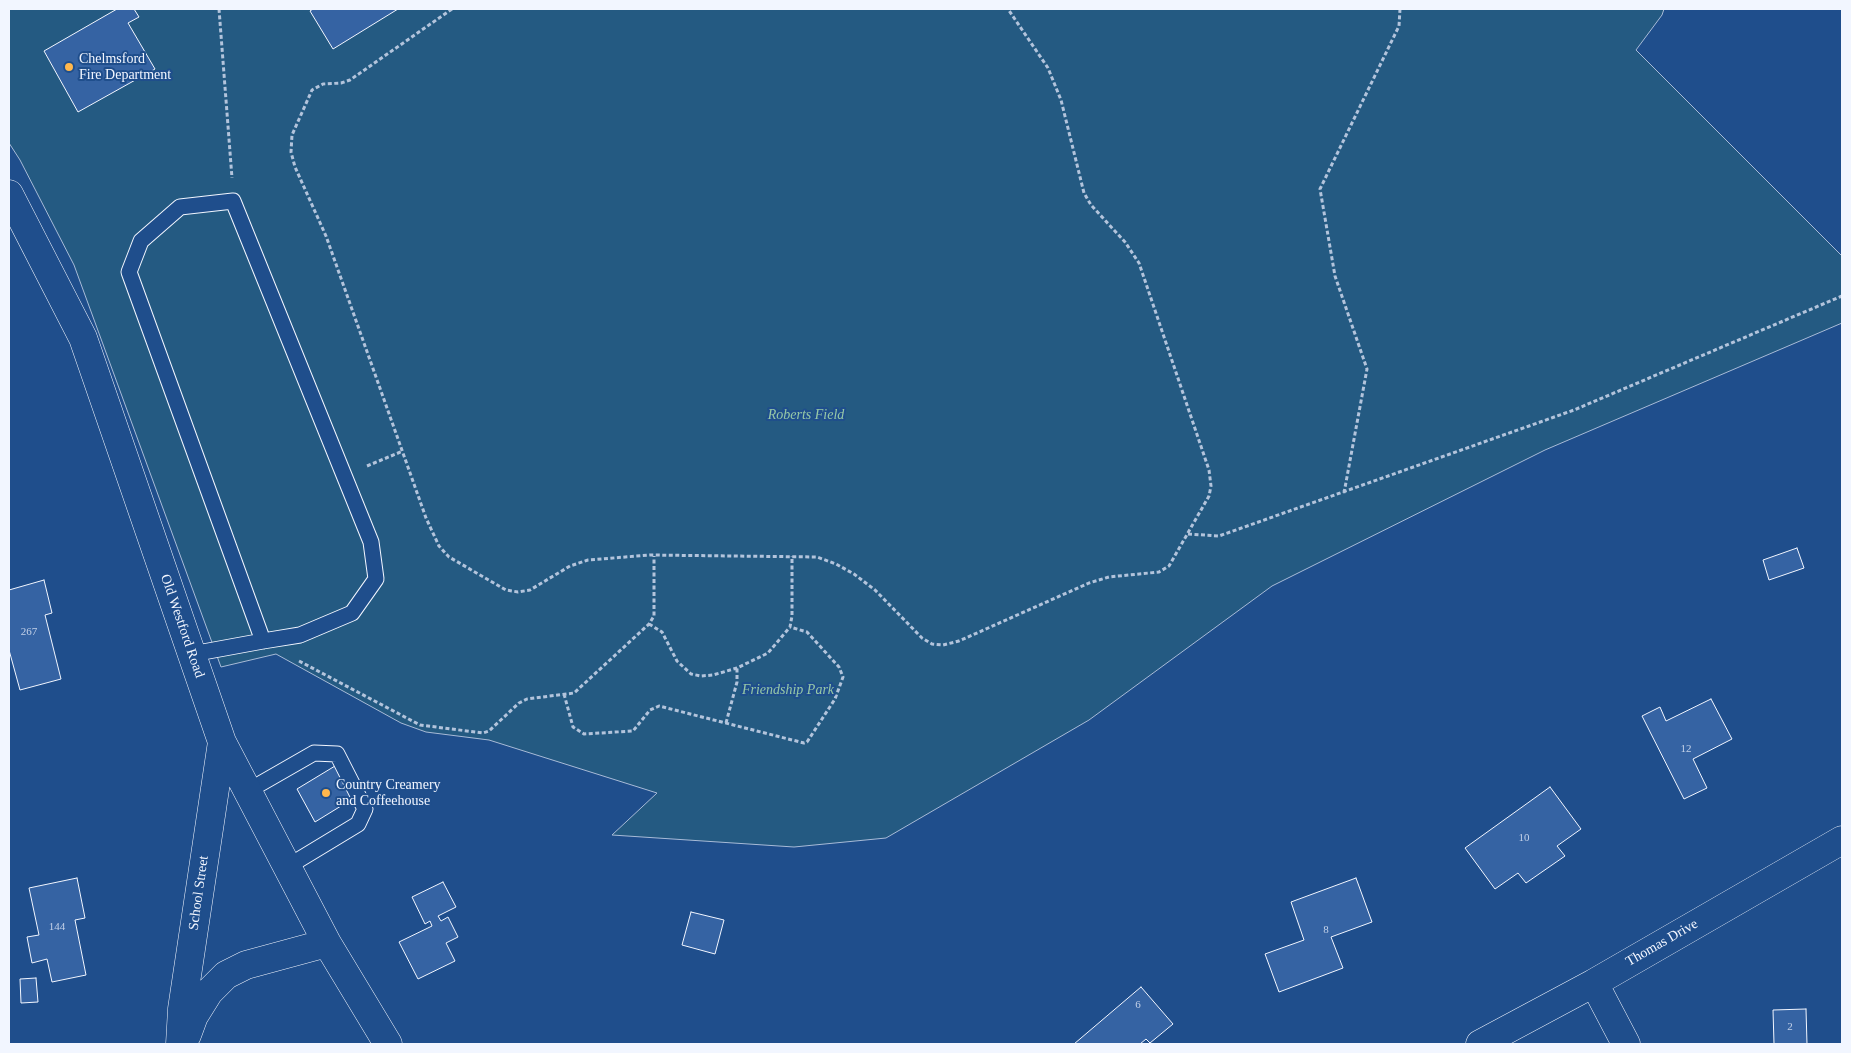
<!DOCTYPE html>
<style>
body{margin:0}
#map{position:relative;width:1851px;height:1053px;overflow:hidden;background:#1f4e8c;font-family:"Times New Roman",serif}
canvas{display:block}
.frame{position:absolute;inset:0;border:10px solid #f2f6ff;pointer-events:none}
</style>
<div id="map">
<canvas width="1851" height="1053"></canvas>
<div class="frame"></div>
</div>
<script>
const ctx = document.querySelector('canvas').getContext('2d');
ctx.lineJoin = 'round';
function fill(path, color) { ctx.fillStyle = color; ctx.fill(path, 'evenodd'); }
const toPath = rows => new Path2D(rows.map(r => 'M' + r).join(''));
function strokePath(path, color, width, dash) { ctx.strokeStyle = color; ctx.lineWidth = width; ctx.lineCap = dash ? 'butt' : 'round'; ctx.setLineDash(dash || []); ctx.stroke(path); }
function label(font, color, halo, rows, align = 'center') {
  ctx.font = font + ' "Times New Roman",serif'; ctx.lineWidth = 4; ctx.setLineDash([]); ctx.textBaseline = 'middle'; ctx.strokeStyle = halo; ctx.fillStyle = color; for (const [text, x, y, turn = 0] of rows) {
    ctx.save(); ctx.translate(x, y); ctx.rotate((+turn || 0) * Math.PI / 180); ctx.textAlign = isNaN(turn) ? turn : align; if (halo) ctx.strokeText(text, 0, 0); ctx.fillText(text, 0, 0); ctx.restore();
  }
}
const green = toPath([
 [9,9,1664,9,1662,15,1636,50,1842,256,1842,323,1545,450,1272,586,1089,720,886,838,794,847,612,835,657,793,489,740,426,732,401,723,276,654,221,667,74,265,20,160,9,143,9,9]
]);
fill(green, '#245a82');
strokePath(green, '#a8bbd7', 1);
const building = toPath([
 [117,9,134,9,139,17,128,23,155,69,78,112,44,51,117,9],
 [313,9,398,9,333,49,310,11,313,9],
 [1797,548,1804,568,1769,580,1763,560,1797,548],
 [44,580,52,613,45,615,61,679,20,690,9,650,9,590,44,580],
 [1711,699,1732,739,1693,759,1707,788,1684,799,1642,716,1660,707,1666,721,1711,699],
 [335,766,354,798,315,822,297,789,335,766],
 [1550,787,1581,829,1557,846,1565,856,1526,883,1518,873,1495,889,1465,848,1550,787],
 [77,878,85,918,75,920,86,975,52,982,47,959,32,963,27,937,39,935,29,888,77,878],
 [1356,878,1372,922,1331,937,1343,968,1279,992,1265,954,1304,940,1291,902,1356,878],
 [443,882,456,907,438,916,441,921,448,917,458,937,446,943,455,961,418,979,399,942,432,926,430,921,425,924,412,897,443,882],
 [691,912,724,920,715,954,682,945,691,912],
 [36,978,38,1002,21,1003,20,979,36,978],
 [1141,987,1173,1024,1150,1043,1146,1039,1140,1044,1074,1044,1141,987],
 [1806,1009,1807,1044,1774,1044,1773,1010,1806,1009]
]);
fill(building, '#3563a3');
strokePath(building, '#f2f6ff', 1);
const lane = toPath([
 [192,654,263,641,300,635,352,613,376,579,371,542,233,201,180,207,141,241,129,272,263,641],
 [246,792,314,753,337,754,365,809,358,824,287,867]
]);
const street = toPath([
 [1594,983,1626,1044],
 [1480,1044,1594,983,1842,840]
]);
const secondary = toPath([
 [9,194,83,338,222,742,327,943,388,1044],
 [187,1035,194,1016,209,992,226,975,246,965,327,943],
 [180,1044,182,1009,222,742]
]);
strokePath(lane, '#f2f6ff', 17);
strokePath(street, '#f2f6ff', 29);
strokePath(secondary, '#f2f6ff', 29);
strokePath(toPath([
 [219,9,232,178],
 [452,9,350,80,341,83,323,84,312,90,292,135,291,152,295,167,326,236,426,518,439,546,449,557,506,590,518,592,530,590,570,566,588,560,650,555,817,557,836,564,854,574,875,590,922,638,932,644,943,645,959,641,1089,583,1109,577,1159,572,1169,566,1209,496,1211,486,1209,470,1139,263,1125,242,1091,205,1084,193,1061,100,1048,68,1008,9],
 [367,466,403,451],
 [1344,493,1367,369,1335,276,1320,189,1399,26,1400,9],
 [1188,534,1219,536,1574,410,1842,296],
 [649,624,662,632,677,661,691,674,701,676,713,675,737,668,768,653,790,627,792,616,792,556],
 [299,661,420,725,483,733,489,731,519,703,527,699,574,693,649,624,654,616,654,556],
 [564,694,573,727,584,734,633,731,650,710,659,706,804,743,807,742,835,699,843,677,839,667,807,632,790,627],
 [726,723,737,682,737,668]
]), '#b3c4dc', 3, [4, 2.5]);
strokePath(lane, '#1f4e8c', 15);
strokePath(street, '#1f4e8c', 28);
strokePath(secondary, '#1f4e8c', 28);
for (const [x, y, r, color] of [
 [69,67,5,"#ffb74d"],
 [326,793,5,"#ffb74d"]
]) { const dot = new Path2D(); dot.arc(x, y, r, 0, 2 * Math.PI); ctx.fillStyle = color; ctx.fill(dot); strokePath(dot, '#1f4e8c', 2); }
label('11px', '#c3d1e8', null, [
 ["267",29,632],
 ["12",1686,749],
 ["10",1524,838],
 ["144",57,927],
 ["8",1326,930],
 ["6",1138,1005],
 ["2",1790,1027]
]);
label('14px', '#f2f6ff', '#1f4e8c', [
 ["Chelmsford",79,59],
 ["Fire Department",79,75],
 ["Country Creamery",336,785],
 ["and Coffeehouse",336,801]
], 'left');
label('italic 14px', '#97c8a6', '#1f4e8c', [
 ["Roberts Field",806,415],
 ["Friendship Park",788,690]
]);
label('14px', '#f2f6ff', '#1f4e8c', [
 ["Old Westford Road",182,626,71],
 ["School Street",199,893,-82],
 ["Thomas Drive",1662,943,-30]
]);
</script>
